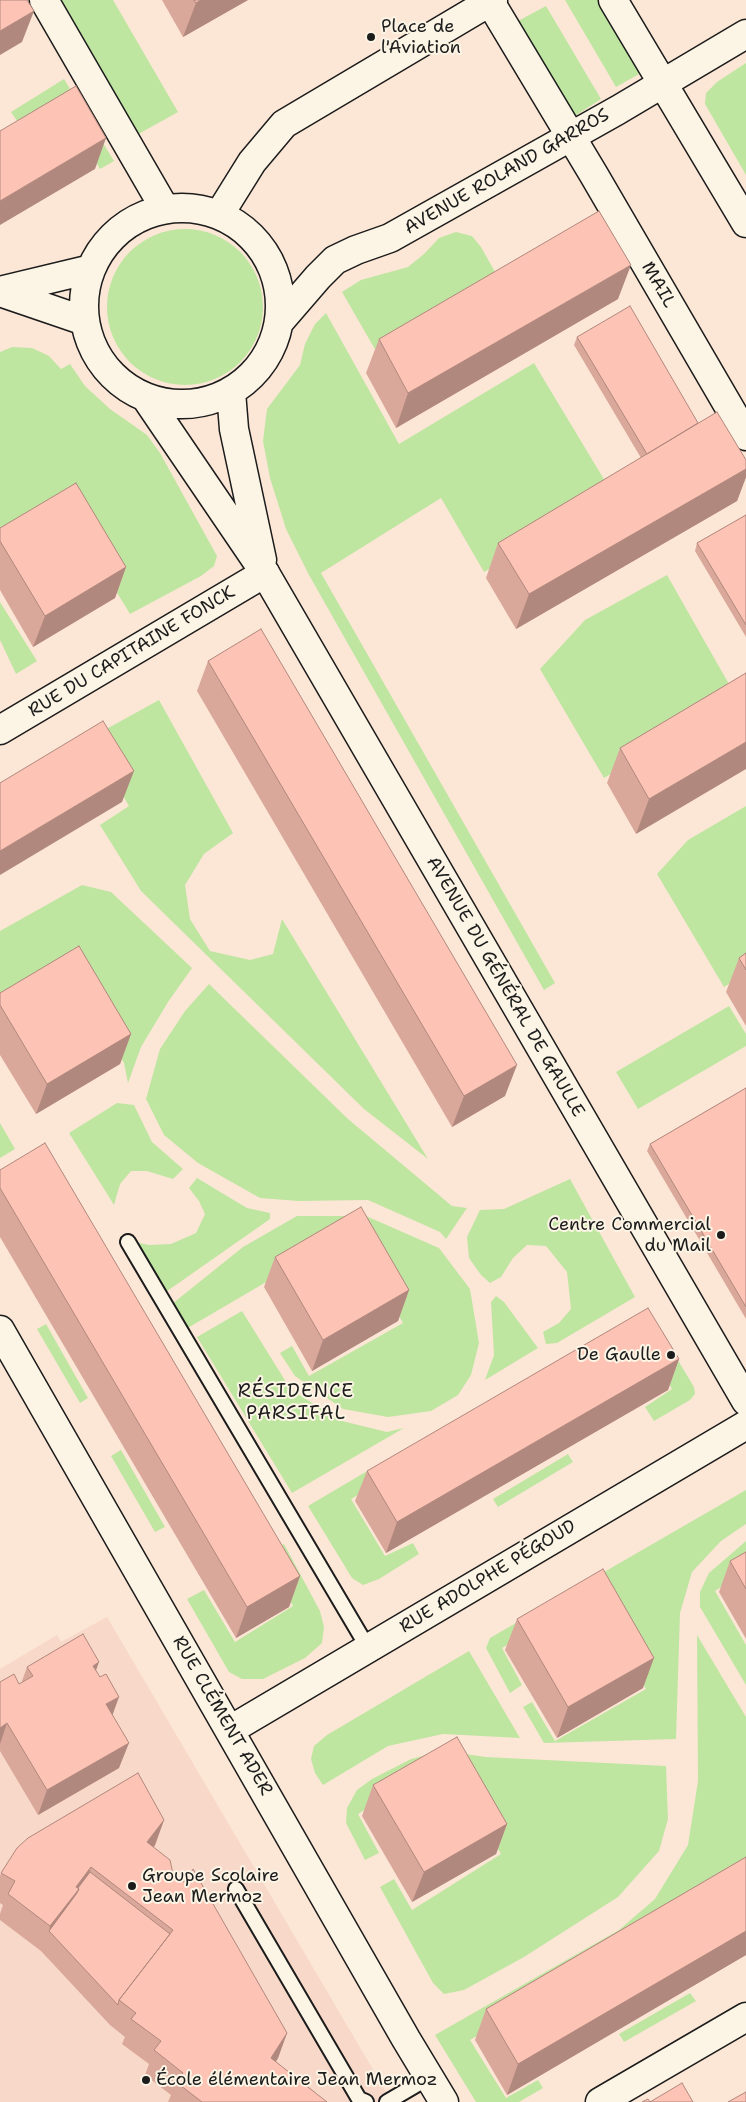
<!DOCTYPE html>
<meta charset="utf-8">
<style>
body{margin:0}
canvas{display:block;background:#fce6d6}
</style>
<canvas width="746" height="2102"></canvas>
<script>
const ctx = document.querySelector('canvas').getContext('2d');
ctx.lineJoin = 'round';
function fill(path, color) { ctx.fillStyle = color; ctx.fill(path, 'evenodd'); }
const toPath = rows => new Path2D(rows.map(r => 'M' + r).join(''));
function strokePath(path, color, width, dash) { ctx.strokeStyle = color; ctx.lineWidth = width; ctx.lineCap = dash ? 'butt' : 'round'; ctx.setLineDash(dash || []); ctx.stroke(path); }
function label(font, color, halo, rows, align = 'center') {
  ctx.font = font + ' "Shantell Sans",sans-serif'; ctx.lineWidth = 4; ctx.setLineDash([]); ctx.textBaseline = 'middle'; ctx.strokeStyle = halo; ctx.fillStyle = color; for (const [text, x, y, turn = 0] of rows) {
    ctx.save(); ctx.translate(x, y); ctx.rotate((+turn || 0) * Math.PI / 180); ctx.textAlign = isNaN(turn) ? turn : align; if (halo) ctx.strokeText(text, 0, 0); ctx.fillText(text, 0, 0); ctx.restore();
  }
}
fill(toPath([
 [107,1617,392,2102,0,2102,0,1669,57,1635,61,1642]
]), '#f8d8c8');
fill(toPath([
 [56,0,113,0,178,112,135,136],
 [565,0,598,0,641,73,616,87],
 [546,6,601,99,575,116,518,21],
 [746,63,746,175,705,104,706,93,717,82],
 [64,79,114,161,100,169,67,114,0,131,19,124,11,112],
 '107 307a78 78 0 1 1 156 0a78 78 0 1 1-156 0Z',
 [456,232,472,236,481,247,499,279,376,351,342,292,361,280,408,267,424,254,439,238],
 [326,313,399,444,534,363,614,496,484,572,441,498,321,573,555,983,544,990,309,575,286,529,270,478,263,441,267,409,300,365,305,344,315,324],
 [12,347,32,348,49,356,61,369,70,364,85,386,110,409,147,435,160,453,217,556,214,566,201,576,130,614,66,509,0,547,0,352],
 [667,575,738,700,604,778,540,669,585,620],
 [0,602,37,661,16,674,0,640],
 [159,700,233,833,204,854,185,885,190,919,210,951,250,960,273,954,282,919,428,1159,364,1109,141,891,100,825,129,806,94,746,61,754],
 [746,806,746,973,724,987,657,874,688,840],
 [82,885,111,892,192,968,168,1002,141,1047,128,1083,124,1063,70,972,0,1013,0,931],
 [209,984,348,1119,452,1206,467,1208,446,1239,440,1232,368,1200,298,1201,260,1198,198,1163,164,1135,146,1099,160,1049,185,1011],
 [729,1006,746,1034,746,1046,638,1109,616,1072],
 [117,1103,134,1105,152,1142,183,1169,173,1179,147,1171,131,1171,120,1184,114,1205,69,1133],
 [0,1123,15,1149,0,1158],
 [197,1178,247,1208,270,1213,270,1219,163,1294,135,1242,149,1245,171,1244,196,1233,205,1214,199,1201,189,1188],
 [570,1179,635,1297,557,1343,546,1344,543,1332,559,1323,571,1309,567,1272,546,1246,527,1245,513,1258,501,1277,490,1283,481,1275,469,1258,467,1237,480,1210,504,1209],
 [297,1216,366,1216,439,1248,470,1289,479,1343,471,1375,458,1395,431,1411,388,1417,343,1409,295,1376,280,1353,292,1346,309,1376,403,1323,350,1233,186,1329,172,1304,243,1247],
 [496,1296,504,1302,538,1348,485,1380,494,1355,491,1302],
 [648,1310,694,1387,695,1394,690,1400,654,1421,645,1407,672,1389,638,1333],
 [242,1311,291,1390,342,1421,387,1432,404,1428,292,1493,197,1337],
 [46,1324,88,1398,80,1403,37,1329],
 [121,1450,165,1527,155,1532,111,1456],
 [568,1454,573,1462,498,1507,493,1499],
 [369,1470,377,1484,351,1499,385,1556,413,1543,419,1554,379,1579,363,1585,352,1578,308,1506],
 [746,1490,746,1524,721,1541,692,1572,680,1613,676,1739,544,1743,523,1707,532,1702,555,1741,646,1689,593,1596,502,1648,522,1685,510,1693,486,1648,490,1638],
 [746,1541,746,1571,715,1591,746,1645,746,1685,700,1607,700,1592,709,1573],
 [284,1544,320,1611,324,1627,322,1643,305,1658,263,1679,242,1679,229,1672,187,1599,204,1590,235,1642,293,1606,265,1555],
 [697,1635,746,1717,746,1876,470,2040,506,2098,538,2080,543,2088,519,2102,476,2102,435,2035,619,1930,655,1899,688,1845,698,1781],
 [469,1651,520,1738,443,1734,388,1746,323,1785,315,1773,311,1759,314,1746,327,1735],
 [443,1751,486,1757,666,1766,668,1819,659,1851,618,1897,524,1957,464,1990,444,1994,433,1983,380,1887,394,1879,412,1910,501,1854,445,1763,358,1814,379,1853,365,1860,346,1823,347,1808,357,1790,372,1779,411,1759],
 [690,1993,696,2001,624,2042,619,2034]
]), '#bfe6a1');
const lane = toPath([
 [128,1242,368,1648],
 [236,1889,359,2099,366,2102],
 [387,2102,428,2078]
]);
const street = toPath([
 [44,0,165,209],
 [489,0,594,175,746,436],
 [613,0,746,223],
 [0,730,265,573],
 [0,1330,406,2039,444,2102],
 [230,1730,746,1425],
 [600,2102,746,2017]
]);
const secondary = toPath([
 '84 306a98 98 0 1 1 196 0a98 98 0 1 1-196 0Z',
 [219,215,252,162,284,124,493,0],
 [0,291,91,269],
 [0,292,85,321],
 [280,321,318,277,335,260,356,250,390,238,618,110,746,34],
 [231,392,234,429,262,560],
 [146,398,265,573,746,1401]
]);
strokePath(lane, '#1c1c1c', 18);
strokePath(street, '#1c1c1c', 31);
strokePath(secondary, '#1c1c1c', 31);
strokePath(lane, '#fcf5e5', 14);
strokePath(street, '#fcf5e5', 28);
strokePath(secondary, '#fcf5e5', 28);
fill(toPath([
 [162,0,248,0,183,37],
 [618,299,396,428,366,373,379,339],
 [577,337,698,423,746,460,746,477,737,501,516,629,486,578,498,543,641,458,574,345],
 [746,515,746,637,695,551,697,543],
 [0,528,126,567,115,598,33,647,0,590],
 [208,661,505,1096,452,1127,197,691],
 [746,673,636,834,607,783,620,748],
 [746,953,746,1026,726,992,739,958],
 [0,993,131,1034,120,1064,36,1114,0,1055],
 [746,1088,746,1319,647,1151,650,1144],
 [0,1170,300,1576,289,1607,236,1638,0,1237],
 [275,1257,409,1290,398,1321,312,1371,264,1287],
 [679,1359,668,1390,386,1553,355,1501,367,1471],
 [746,1552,746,1639,719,1592,730,1561],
 [517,1619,643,1688,557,1738,505,1650],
 [27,1667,96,1671,112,1715,119,1768,38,1815,0,1751,0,1682,19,1684,21,1684],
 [373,1785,507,1824,496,1854,412,1902,362,1816],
 [164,1820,155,1845,154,1847,173,1874,287,2033,278,2058,276,2062,327,2102,168,2102,171,2095,145,2075,149,2064,122,2044,125,2037,110,2025,41,1951,0,1920,0,1914,3,1905,0,1903,0,1876,1,1873],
 [746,1857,746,1955,507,2095,475,2040,486,2009]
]), '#daa89b');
fill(toPath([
 [201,0,248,0,183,37,196,3],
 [34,11,22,42,0,55,0,31],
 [106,138,95,169,0,225,0,201],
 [631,265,618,299,396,428,408,393],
 [746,469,746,477,737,501,516,629,529,594],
 [126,567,115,598,33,647,45,616],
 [746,742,746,769,636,834,649,799],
 [134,771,122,802,0,875,0,851],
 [131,1034,120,1064,36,1114,47,1084],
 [517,1065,505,1096,452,1127,464,1096],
 [409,1290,398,1321,312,1371,323,1340],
 [679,1359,668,1390,386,1553,397,1522],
 [300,1576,289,1607,236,1638,247,1607],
 [654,1658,643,1688,557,1738,568,1707],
 [99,1662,90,1687,93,1666],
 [119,1697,110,1722,106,1704],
 [7,1723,0,1744,0,1728],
 [129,1743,119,1768,38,1815,47,1790],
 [164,1820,155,1845,138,1867,147,1842],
 [507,1824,496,1854,412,1902,424,1872],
 [91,1867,82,1892,49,1931,50,1926,76,1887],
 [746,1931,746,1955,507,2095,518,2064],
 [287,2033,278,2058,262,2083,271,2058]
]), '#b1887e');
const building = toPath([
 [0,0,27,0,34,11,0,31,0,0],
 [194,0,201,0,196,3,194,0],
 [76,86,106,138,0,201,0,131,76,86],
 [599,211,631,265,408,393,379,339,599,211],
 [630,306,698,423,647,454,577,337,630,306],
 [717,412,746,460,746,469,529,594,498,543,717,412],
 [76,483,126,567,45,616,0,541,0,528,76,483],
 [746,515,746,625,697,543,746,515],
 [261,629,517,1065,464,1096,208,661,261,629],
 [746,673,746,742,649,799,620,748,746,673],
 [103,721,134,771,0,851,0,783,103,721],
 [79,946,131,1034,47,1084,0,1005,0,993,79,946],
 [746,953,746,970,739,958,746,953],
 [746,1088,746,1307,650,1144,746,1088],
 [45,1143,300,1576,247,1607,0,1188,0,1170,45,1143],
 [361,1207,409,1290,323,1340,275,1257,361,1207],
 [648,1308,679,1359,397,1522,367,1471,648,1308],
 [746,1552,746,1589,730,1561,746,1552],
 [603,1569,654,1658,568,1707,517,1619,603,1569],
 [83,1634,99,1662,93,1666,100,1677,106,1674,119,1697,106,1704,129,1743,47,1790,7,1723,0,1728,0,1682,14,1674,19,1684,33,1676,27,1667,83,1634],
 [457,1737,507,1824,424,1872,373,1785,457,1737],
 [138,1773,164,1820,147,1842,170,1860,173,1874,184,1882,193,1869,287,2033,271,2058,327,2102,202,2102,176,2082,183,2073,154,2050,161,2041,131,2019,136,2013,119,2000,173,1930,91,1867,76,1887,79,1889,50,1926,8,1894,15,1881,1,1873,17,1848,28,1838,138,1773],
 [746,1857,746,1931,518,2064,486,2009,746,1857],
 [90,1872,170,1934,119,2000,118,2005,49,1931,77,1893,79,1889,78,1888,90,1872],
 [682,2083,693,2102,642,2102,648,2099,650,2102,682,2083],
 [746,2092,746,2102,728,2102,746,2092]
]);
fill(building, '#fdc3b4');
strokePath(building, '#b1887e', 1);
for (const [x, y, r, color] of [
 [371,37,5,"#1c1c1c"],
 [721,1235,5,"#1c1c1c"],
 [671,1355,5,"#1c1c1c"],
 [132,1886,5,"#1c1c1c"],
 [146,2080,5,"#1c1c1c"]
]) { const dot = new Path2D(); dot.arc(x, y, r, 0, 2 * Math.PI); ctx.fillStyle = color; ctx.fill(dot); strokePath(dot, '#fcf5e5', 2); }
label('18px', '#1c1c1c', '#fcf5e5', [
 ["Place de",381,27],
 ["l'Aviation",381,48],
 ["Centre Commercial",711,1225,"right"],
 ["du Mail",711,1246,"right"],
 ["De Gaulle",661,1355,"right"],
 ["Groupe Scolaire",142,1876],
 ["Jean Mermoz",142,1897],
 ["École élémentaire Jean Mermoz",156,2080]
], 'left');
label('18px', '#1c1c1c', '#fcf5e5', [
 ["AVENUE ROLAND GARROS",507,172,-30],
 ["MAIL",658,285,60],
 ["RUE DU CAPITAINE FONCK",132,652,-31],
 ["AVENUE DU GÉNÉRAL DE GAULLE",505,987,60],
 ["RUE ADOLPHE PÉGOUD",488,1577,-31],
 ["RUE CLÉMENT ADER",222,1716,60]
]);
ctx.letterSpacing = '1px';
label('19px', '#1c1c1c', '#fcf5e5', [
 ["RÉSIDENCE",296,1392],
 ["PARSIFAL",296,1414]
]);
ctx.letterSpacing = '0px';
</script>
